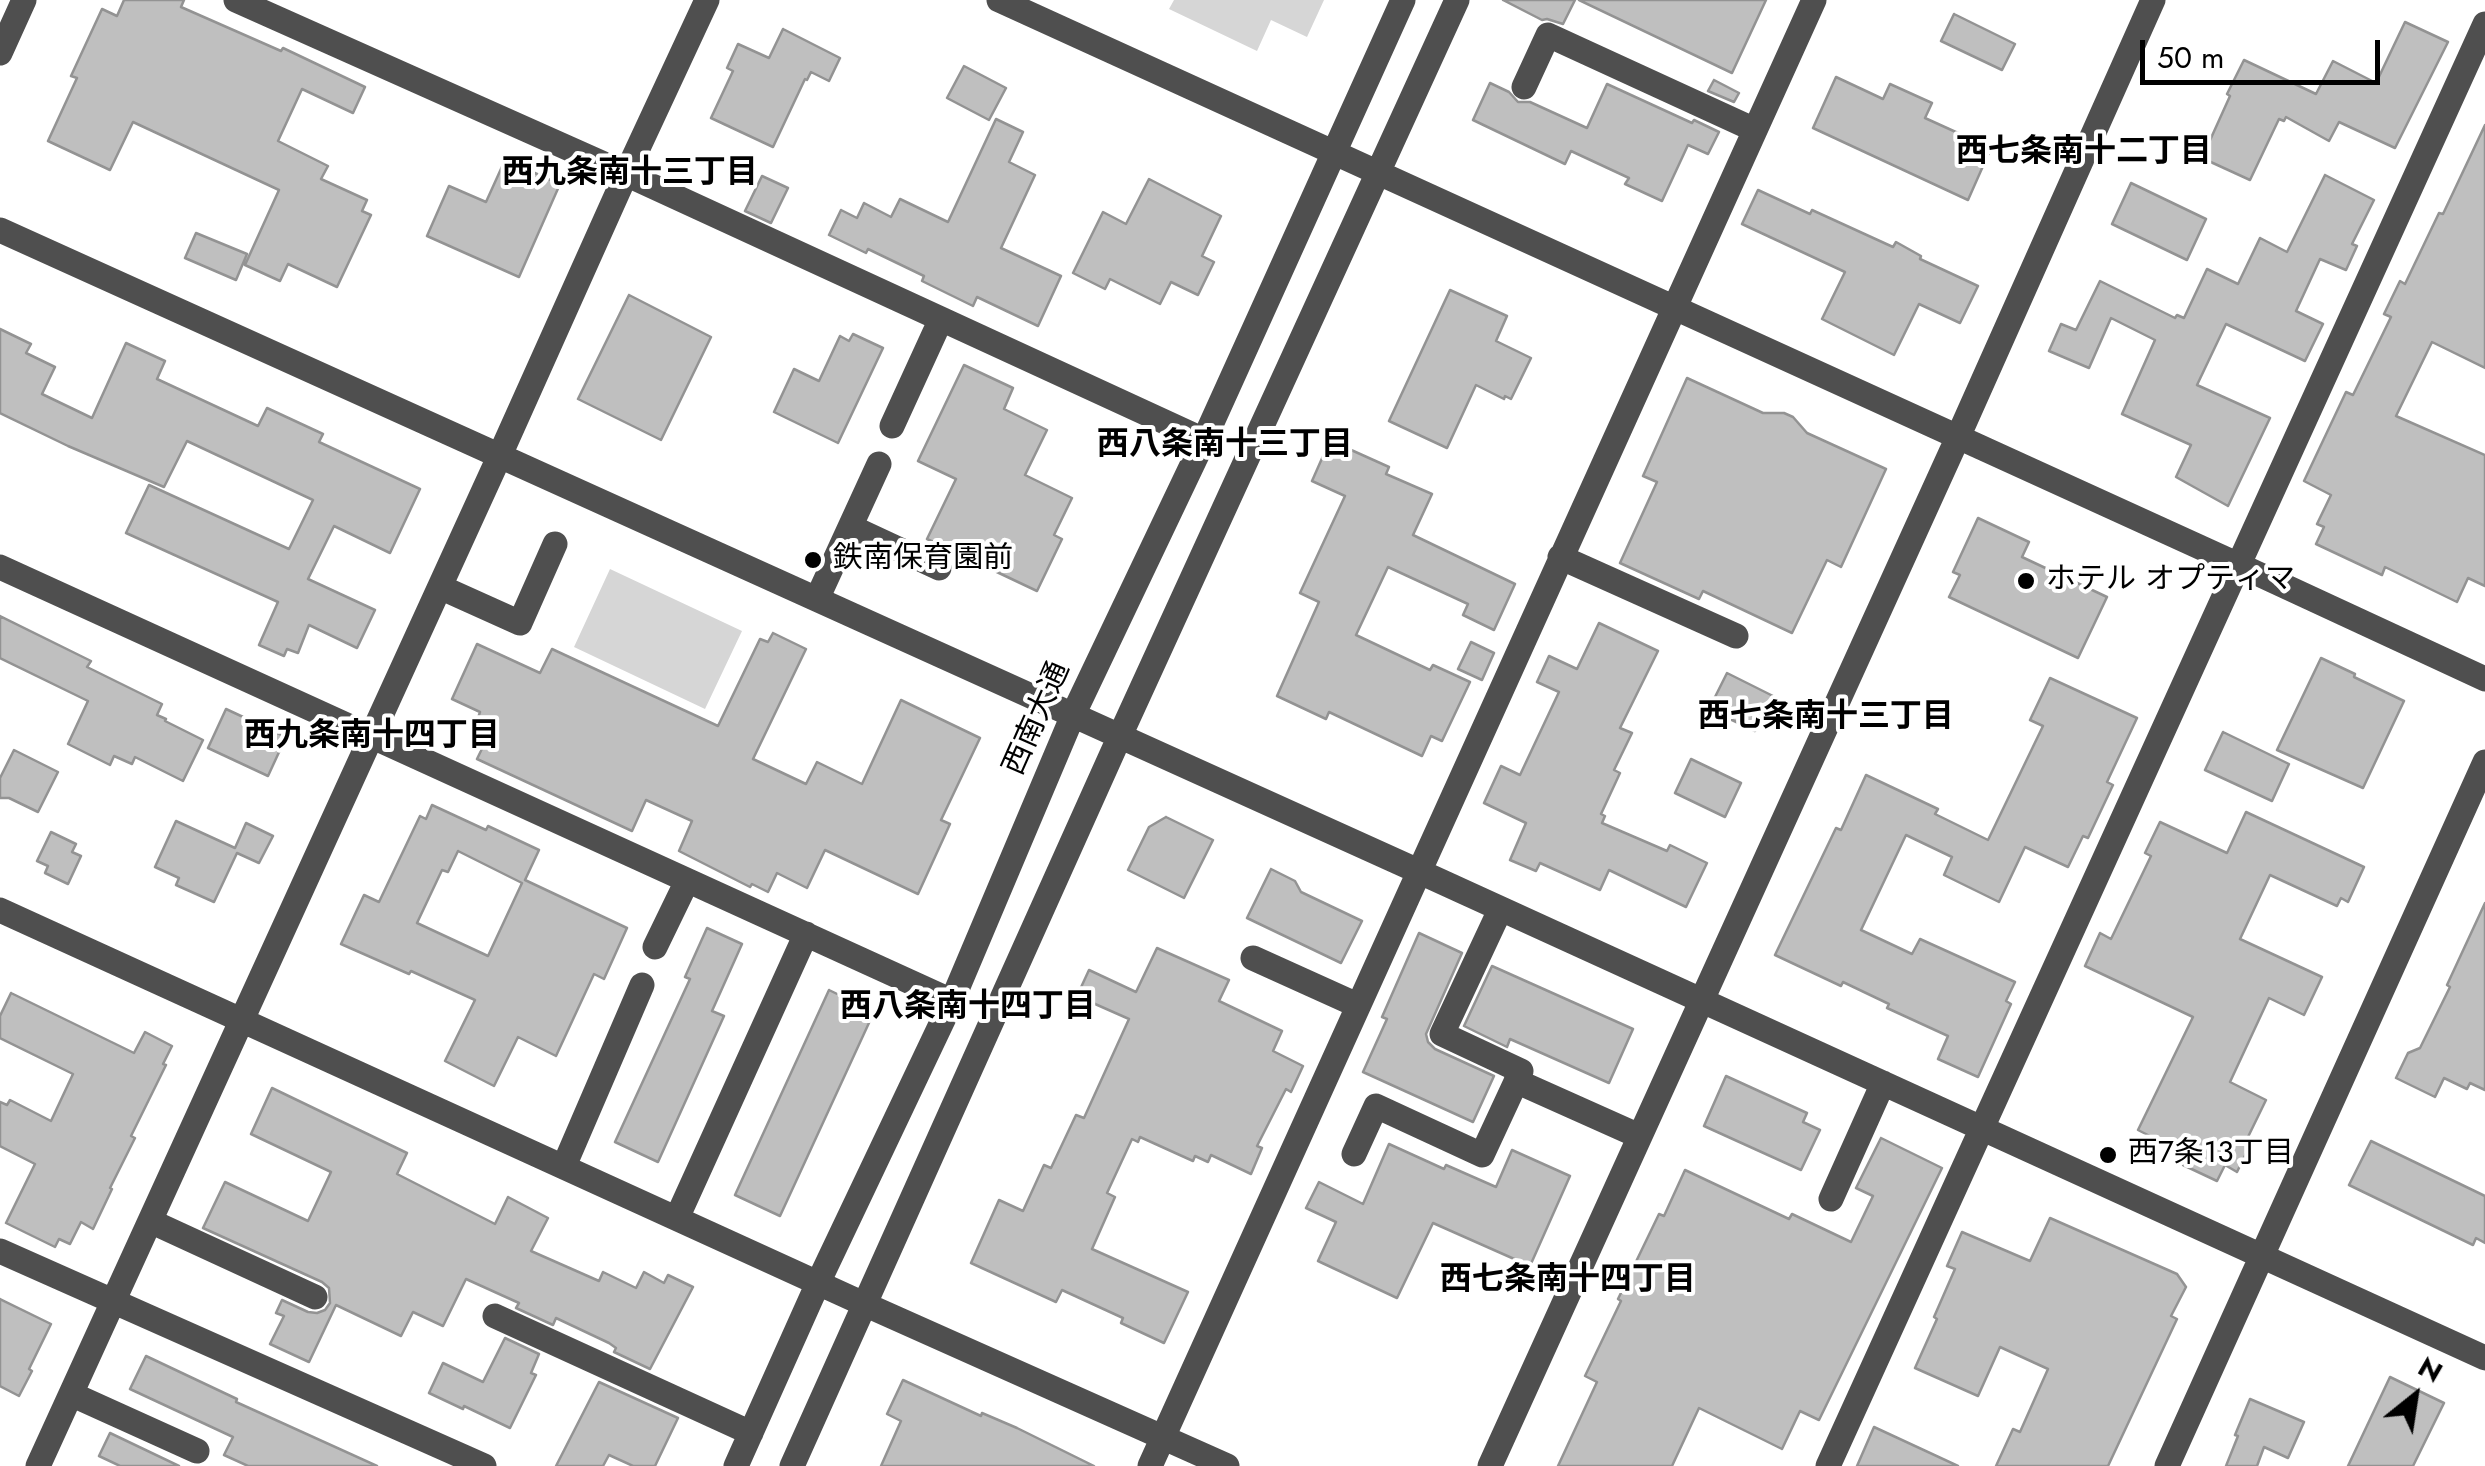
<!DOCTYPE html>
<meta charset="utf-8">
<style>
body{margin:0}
#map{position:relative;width:2485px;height:1466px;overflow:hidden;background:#fff;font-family:Jost,sans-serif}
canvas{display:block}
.north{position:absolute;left:2365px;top:1346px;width:100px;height:100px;-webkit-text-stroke:8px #fff;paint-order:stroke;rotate:30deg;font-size:28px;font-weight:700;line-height:40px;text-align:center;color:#000}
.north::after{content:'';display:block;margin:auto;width:35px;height:45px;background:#000;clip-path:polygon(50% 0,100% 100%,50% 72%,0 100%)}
.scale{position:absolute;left:2140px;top:40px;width:240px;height:45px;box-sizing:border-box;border:5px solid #000;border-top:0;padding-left:12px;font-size:30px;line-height:35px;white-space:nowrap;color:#000;-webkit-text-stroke:8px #fff;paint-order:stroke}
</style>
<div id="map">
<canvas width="2485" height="1466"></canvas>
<div class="north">N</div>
<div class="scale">50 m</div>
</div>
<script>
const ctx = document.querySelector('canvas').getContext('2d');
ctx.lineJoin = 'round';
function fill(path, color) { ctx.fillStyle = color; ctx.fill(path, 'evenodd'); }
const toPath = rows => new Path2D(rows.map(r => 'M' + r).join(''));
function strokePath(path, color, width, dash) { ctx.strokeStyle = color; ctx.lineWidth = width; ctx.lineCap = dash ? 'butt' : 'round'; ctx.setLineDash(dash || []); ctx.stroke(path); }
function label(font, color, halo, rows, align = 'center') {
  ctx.font = font + ' Jost,"Noto Sans JP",sans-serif'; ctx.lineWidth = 8; ctx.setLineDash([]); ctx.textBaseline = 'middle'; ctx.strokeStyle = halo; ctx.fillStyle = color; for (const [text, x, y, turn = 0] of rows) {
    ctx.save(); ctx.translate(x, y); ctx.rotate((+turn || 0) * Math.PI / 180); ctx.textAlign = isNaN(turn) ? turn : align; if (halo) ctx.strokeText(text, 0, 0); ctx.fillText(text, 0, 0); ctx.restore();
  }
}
fill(toPath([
 [1174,0,1324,0,1307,37,1271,20,1257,51,1169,9],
 [610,569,742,631,705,709,574,647]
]), '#d6d6d6');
const building = toPath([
 [124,0,184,0,181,7,281,51,283,48,365,87,353,113,302,89,278,141,328,166,321,179,367,200,362,211,371,215,337,287,288,264,280,281,245,265,279,190,133,122,110,170,48,141,77,78,71,76,102,9,117,16,124,0],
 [1503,0,1575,0,1563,24,1547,19,1542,20,1503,0],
 [1579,0,1766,0,1732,73,1579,0],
 [1954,14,2015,44,2002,70,1941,41,1954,14],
 [2405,22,2448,42,2395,148,2339,122,2329,141,2286,117,2284,121,2279,119,2250,180,2202,158,2230,96,2227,94,2244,60,2316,94,2333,61,2376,83,2405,22],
 [783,29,840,58,829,81,811,72,807,80,805,79,773,147,711,118,733,71,727,68,738,44,769,58,783,29],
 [964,66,1006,88,989,120,947,98,964,66],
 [1836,77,1883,99,1890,84,1932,103,1925,118,1991,148,1968,200,1813,128,1836,77],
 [1714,80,1739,93,1734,102,1708,91,1714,80],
 [1490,83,1509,92,1518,102,1530,102,1587,128,1607,84,1692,123,1694,120,1719,132,1708,154,1688,145,1662,201,1625,184,1629,178,1571,151,1565,164,1473,120,1490,83],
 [996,119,1023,132,1009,162,1035,175,1001,248,1061,276,1038,326,977,297,973,306,922,281,924,276,868,249,866,253,829,235,841,210,857,218,864,203,891,217,900,199,948,222,996,119],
 [2485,125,2485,368,2432,342,2396,416,2485,455,2485,586,2468,578,2457,602,2385,567,2382,575,2316,544,2324,527,2317,524,2331,495,2304,481,2346,392,2353,395,2391,317,2384,314,2400,281,2405,284,2439,213,2443,214,2485,125],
 [505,160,560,184,519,277,427,236,449,186,486,202,505,160],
 [2325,175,2374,200,2352,244,2357,246,2346,270,2320,259,2296,311,2323,324,2305,361,2226,324,2197,385,2270,418,2228,506,2176,477,2191,445,2122,414,2155,340,2111,318,2089,368,2049,351,2061,324,2076,330,2100,281,2175,318,2177,315,2184,318,2207,269,2238,284,2260,238,2287,252,2325,175],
 [762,176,788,188,771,223,745,211,762,176],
 [1149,179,1221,216,1202,256,1214,262,1198,295,1171,282,1160,304,1110,279,1105,289,1073,273,1103,212,1126,224,1149,179],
 [2131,183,2206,219,2187,260,2112,224,2131,183],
 [1758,190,1810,214,1812,210,1893,247,1896,242,1921,256,1920,259,1978,286,1960,323,1919,304,1894,355,1822,319,1845,272,1742,224,1758,190],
 [196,233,247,254,236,280,185,258,196,233],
 [1450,290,1507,316,1496,341,1531,358,1511,399,1505,396,1504,399,1476,385,1447,448,1389,421,1450,290],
 [629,295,711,337,661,440,578,399,629,295],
 [0,329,31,344,26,353,55,367,42,394,92,418,126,343,165,361,157,379,258,426,267,408,323,434,319,442,420,489,390,553,334,526,308,579,375,610,357,648,309,625,298,653,287,649,284,656,259,645,278,602,126,533,149,485,289,549,313,500,187,441,164,487,68,446,0,413,0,329],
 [853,334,883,348,838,443,774,412,794,369,819,381,840,336,849,341,853,334],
 [964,365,1013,388,1004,409,1047,430,1025,475,1072,498,1054,535,1062,539,1037,591,927,539,956,479,918,461,964,365],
 [1687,378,1763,413,1784,413,1793,417,1807,433,1886,469,1841,567,1827,560,1792,633,1703,591,1699,599,1620,563,1657,482,1643,476,1687,378],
 [1327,447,1346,455,1349,449,1389,467,1386,474,1432,494,1413,535,1515,584,1494,630,1463,615,1468,604,1388,567,1356,635,1430,670,1433,665,1470,682,1442,741,1431,736,1422,756,1329,712,1326,719,1277,696,1319,602,1300,593,1345,496,1312,481,1327,447],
 [1978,518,2029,542,2022,557,2107,597,2078,658,1949,597,1960,575,1953,572,1978,518],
 [0,616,91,661,87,667,162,704,157,715,166,719,165,721,203,740,183,781,135,757,132,764,114,756,110,765,68,744,88,701,0,658,0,616],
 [1599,623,1658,651,1620,728,1632,733,1614,770,1620,773,1601,814,1605,816,1602,823,1667,851,1670,845,1707,863,1686,907,1609,870,1600,890,1540,863,1536,871,1510,860,1526,823,1484,803,1501,766,1520,775,1559,692,1537,682,1549,656,1577,669,1599,623],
 [773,633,806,649,753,759,806,784,817,762,862,784,901,700,980,738,941,820,950,824,918,894,825,850,807,888,777,873,768,892,752,884,750,887,679,851,692,821,646,800,632,831,477,759,492,728,477,721,480,712,452,699,477,644,540,673,552,649,718,726,760,639,768,642,773,633],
 [1471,642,1494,653,1482,680,1458,669,1471,642],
 [2321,658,2355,674,2354,677,2404,701,2363,788,2277,750,2321,658],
 [1727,673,1773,696,1755,731,1709,709,1727,673],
 [2050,678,2137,718,2107,782,2113,785,2088,838,2083,836,2068,867,2025,847,1999,902,1944,875,1952,857,1906,835,1861,930,1912,954,1920,939,2015,982,2006,1001,2011,1004,1978,1077,1938,1059,1948,1036,1887,1008,1889,1004,1843,982,1841,986,1775,955,1836,828,1841,830,1866,775,1938,809,1935,814,1988,840,2043,726,2030,720,2050,678],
 [226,709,286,737,268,776,208,748,226,709],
 [2223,732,2289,764,2272,801,2205,770,2223,732],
 [14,750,58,772,38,812,9,798,0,798,0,778,14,750],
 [1691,759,1741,783,1725,817,1675,793,1691,759],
 [432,805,486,830,488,826,539,850,525,880,627,928,604,979,594,974,556,1056,518,1037,494,1086,445,1061,475,1000,411,971,409,974,341,944,364,895,379,902,420,816,426,819,432,805],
 [458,851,522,883,488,956,417,923,442,870,448,872,458,851],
 [2246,812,2364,867,2348,902,2341,898,2337,906,2270,875,2240,939,2322,977,2304,1015,2269,998,2230,1082,2266,1100,2247,1139,2252,1141,2237,1172,2225,1165,2217,1181,2183,1165,2187,1155,2138,1130,2193,1017,2085,966,2100,933,2111,939,2151,856,2145,853,2160,822,2227,853,2246,812],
 [1166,817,1213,840,1184,898,1128,870,1149,827,1166,817],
 [176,821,235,848,246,823,273,836,259,863,237,853,214,902,176,885,179,878,155,867,176,821],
 [51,832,76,844,72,852,81,856,68,884,45,873,48,866,37,861,51,832],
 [1271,869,1295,881,1301,892,1362,921,1341,963,1247,918,1271,869],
 [2485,903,2485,1090,2470,1083,2467,1089,2444,1078,2435,1097,2396,1078,2408,1053,2420,1048,2450,987,2447,985,2485,903],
 [707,928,742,944,712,1011,724,1016,658,1162,615,1142,690,979,685,977,707,928],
 [1419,933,1462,953,1426,1034,1428,1042,1435,1049,1494,1076,1473,1122,1363,1072,1387,1019,1382,1017,1419,933],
 [1157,948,1229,980,1219,1001,1282,1031,1273,1051,1303,1066,1291,1092,1286,1089,1257,1146,1262,1148,1251,1174,1211,1155,1208,1162,1195,1156,1193,1161,1140,1137,1138,1142,1132,1139,1107,1193,1115,1197,1092,1249,1188,1292,1164,1343,1121,1323,1123,1318,1062,1290,1056,1302,971,1263,999,1200,1023,1211,1044,1165,1051,1168,1076,1115,1084,1118,1129,1019,1077,996,1089,970,1136,992,1157,948],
 [1492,966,1633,1029,1609,1083,1510,1039,1507,1047,1464,1026,1492,966],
 [829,990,874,1012,780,1216,735,1195,829,990],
 [11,993,134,1053,145,1032,172,1046,163,1064,166,1065,131,1136,135,1138,110,1188,112,1189,93,1229,81,1222,70,1244,59,1239,55,1247,6,1223,35,1164,0,1146,0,1102,7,1105,10,1100,51,1121,73,1074,0,1038,0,1016,11,993],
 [1726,1076,1807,1113,1803,1122,1820,1130,1801,1170,1704,1126,1726,1076],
 [272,1088,407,1153,397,1174,495,1224,508,1197,548,1218,531,1251,599,1281,603,1272,636,1288,644,1272,664,1283,668,1275,693,1287,650,1369,614,1352,616,1348,609,1343,556,1318,553,1325,516,1308,519,1303,466,1279,443,1326,413,1312,401,1336,336,1305,309,1362,270,1344,284,1316,276,1313,282,1300,308,1312,317,1313,325,1310,330,1303,329,1288,322,1282,203,1228,225,1182,308,1221,331,1172,251,1134,272,1088],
 [1881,1138,1942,1168,1819,1420,1800,1411,1782,1449,1699,1408,1672,1466,1558,1466,1597,1382,1585,1376,1621,1301,1618,1299,1659,1214,1664,1216,1685,1170,1789,1219,1792,1214,1851,1242,1873,1196,1856,1188,1881,1138],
 [2371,1141,2485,1196,2485,1243,2476,1238,2473,1245,2349,1185,2371,1141],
 [1389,1144,1444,1169,1446,1165,1496,1187,1512,1150,1570,1176,1530,1266,1433,1223,1397,1298,1318,1261,1336,1222,1306,1208,1319,1182,1363,1204,1389,1144],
 [2050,1218,2177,1274,2186,1287,2171,1316,2177,1319,2108,1466,1996,1466,2013,1429,2020,1432,2048,1369,2000,1347,1978,1396,1915,1368,1937,1319,1934,1317,1955,1269,1947,1266,1962,1232,2030,1261,2050,1218],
 [0,1299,51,1324,29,1369,32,1371,19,1396,0,1386,0,1299],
 [505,1338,539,1354,531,1373,536,1375,510,1428,464,1406,463,1409,429,1393,443,1363,483,1382,505,1338],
 [146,1356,237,1399,236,1402,377,1466,248,1466,224,1455,233,1437,130,1389,146,1356],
 [2390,1377,2444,1403,2413,1466,2348,1466,2390,1377],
 [903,1380,981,1416,982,1413,1017,1428,1094,1466,881,1466,901,1421,887,1414,903,1380],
 [599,1382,678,1418,655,1466,633,1466,609,1455,603,1466,556,1466,599,1382],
 [2250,1399,2304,1422,2288,1458,2264,1447,2257,1466,2226,1466,2238,1436,2235,1435,2250,1399],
 [1874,1427,1958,1466,1857,1466,1874,1427],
 [110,1433,179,1466,120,1466,99,1456,110,1433]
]);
fill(building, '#bfbfbf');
strokePath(building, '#939393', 2.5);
strokePath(toPath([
 [236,0,626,174,1204,440],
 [999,0,2239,565,2485,679],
 [0,53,24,0],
 [1524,87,1548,35,1755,130],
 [0,230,1418,871,2485,1358],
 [892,426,941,319],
 [851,527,939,568],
 [1560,557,1736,636],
 [0,567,952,1001],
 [440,587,520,623,555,544],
 [817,599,879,464],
 [0,910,864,1304,1227,1466],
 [655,947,687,881],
 [1253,958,1357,1005],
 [1516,1081,1639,1136],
 [1354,1154,1376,1106,1482,1155,1521,1071,1442,1034,1500,910],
 [564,1166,642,985],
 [1831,1199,1883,1083],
 [677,1218,806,934],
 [150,1221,315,1297],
 [0,1251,484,1466],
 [495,1316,751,1433],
 [71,1394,197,1451],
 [38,1466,500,455,626,174,707,0],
 [736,1466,818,1283,952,1001,1073,715,1204,440,1403,0],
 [792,1466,1119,738,1457,0],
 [1150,1466,1814,0],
 [1490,1466,1958,437,2153,0],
 [1828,1466,2485,24],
 [2167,1466,2485,762]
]), '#4f4f4f', 25);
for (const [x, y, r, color] of [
 [813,560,10,"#000"],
 [2026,581,10,"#000"],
 [2108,1155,10,"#000"]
]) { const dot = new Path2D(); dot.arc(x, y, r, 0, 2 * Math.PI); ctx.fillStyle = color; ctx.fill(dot); strokePath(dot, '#fff', 4); }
label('30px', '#000', '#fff', [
 ["鉄南保育園前",833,560],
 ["ホテル オプティマ",2046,581],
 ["西7条13丁目",2128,1155]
], 'left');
label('30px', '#000', '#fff', [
 ["西南大通",1038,719,-66]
]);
label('bold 32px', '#000', '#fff', [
 ["西七条南十二丁目",2084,153],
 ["西九条南十三丁目",630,174],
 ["西八条南十三丁目",1225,446],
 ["西七条南十三丁目",1826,718],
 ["西九条南十四丁目",372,737],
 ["西八条南十四丁目",968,1008],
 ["西七条南十四丁目",1568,1281]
]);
</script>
